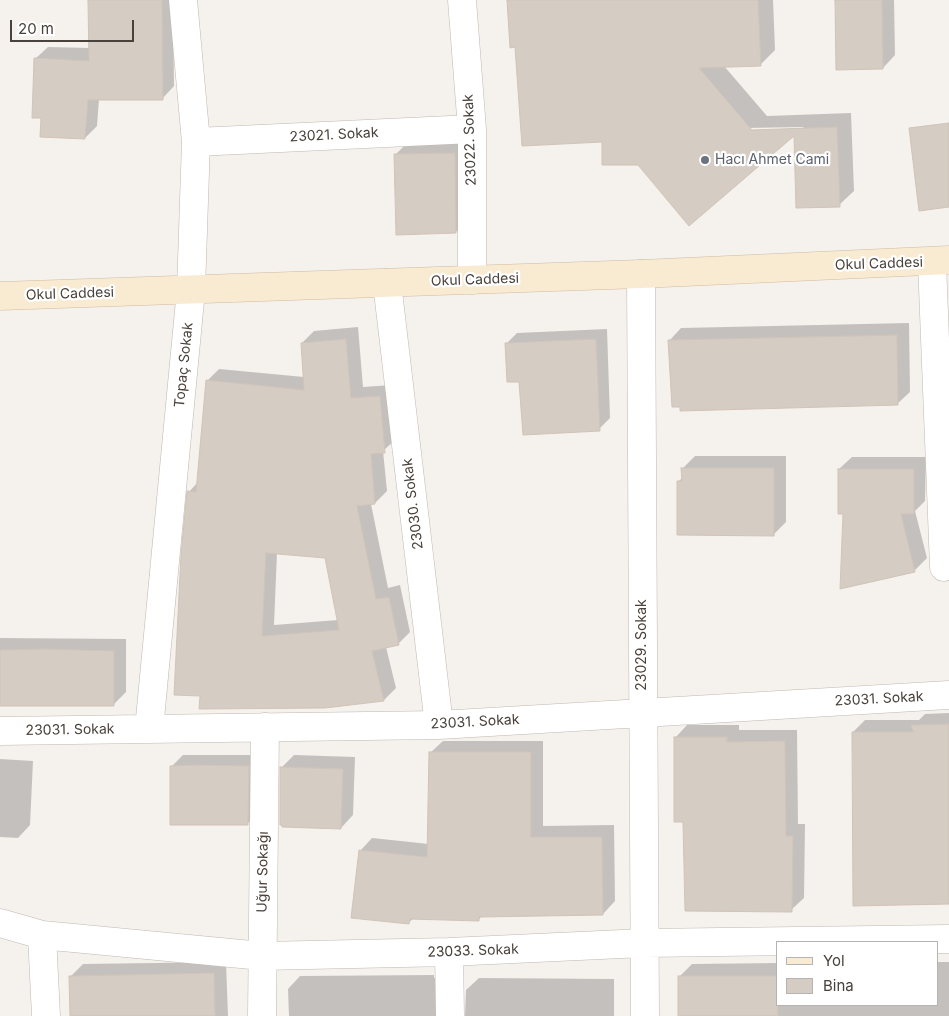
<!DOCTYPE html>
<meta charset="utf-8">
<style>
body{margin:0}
#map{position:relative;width:949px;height:1016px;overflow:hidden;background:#f5f1ed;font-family:Inter,sans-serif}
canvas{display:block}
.legend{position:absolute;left:776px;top:941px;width:162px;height:65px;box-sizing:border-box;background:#fff;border:1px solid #b6b3b1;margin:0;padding:6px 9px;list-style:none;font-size:15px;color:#49413b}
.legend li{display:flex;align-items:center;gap:10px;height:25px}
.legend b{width:25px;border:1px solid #b6b3b1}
.scale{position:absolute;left:10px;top:20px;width:124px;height:22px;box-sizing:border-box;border:2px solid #49413b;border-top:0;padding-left:6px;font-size:15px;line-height:18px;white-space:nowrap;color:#49413b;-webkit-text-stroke:4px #fff;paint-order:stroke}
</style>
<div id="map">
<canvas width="949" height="1016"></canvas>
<ul class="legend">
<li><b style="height:6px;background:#f9ead2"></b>Yol</li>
<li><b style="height:14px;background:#d5ccc3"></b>Bina</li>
</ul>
<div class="scale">20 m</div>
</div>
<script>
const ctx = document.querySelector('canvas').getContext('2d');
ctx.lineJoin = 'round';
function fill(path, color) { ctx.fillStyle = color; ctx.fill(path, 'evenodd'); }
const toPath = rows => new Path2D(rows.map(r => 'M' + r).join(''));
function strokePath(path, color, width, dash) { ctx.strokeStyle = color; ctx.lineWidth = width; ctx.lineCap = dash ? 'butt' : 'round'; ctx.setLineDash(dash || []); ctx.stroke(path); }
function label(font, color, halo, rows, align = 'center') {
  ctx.font = font + ' Inter,sans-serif'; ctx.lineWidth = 4.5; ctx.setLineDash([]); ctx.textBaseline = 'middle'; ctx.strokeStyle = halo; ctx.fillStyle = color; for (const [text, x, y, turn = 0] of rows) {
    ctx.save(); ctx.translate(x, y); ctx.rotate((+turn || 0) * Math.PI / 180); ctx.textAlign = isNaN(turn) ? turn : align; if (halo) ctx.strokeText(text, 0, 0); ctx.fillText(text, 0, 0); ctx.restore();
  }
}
fill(toPath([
 [89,0,173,0,174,86,162,99,99,99,97,126,85,138,42,117,35,59,48,47,90,48],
 [509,0,773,0,775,50,760,65,724,66,767,116,851,113,854,191,839,205,796,133,638,164,603,140,516,46],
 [804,127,801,129,746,131,746,128],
 [836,0,894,0,895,55,883,68],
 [467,141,468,220,456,232,395,155,408,142],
 [909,323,910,392,897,404,669,341,681,328],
 [358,327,363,387,392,385,396,439,383,451,387,491,375,503,371,504,388,588,400,585,410,632,398,644,386,647,396,688,384,700,325,706,201,695,189,492,198,482,207,381,219,369,304,377,302,343,314,331],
 [277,553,326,556,338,620,274,625],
 [607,329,610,418,599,429,506,344,517,333],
 [695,456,786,456,786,522,773,535,678,482,683,477,683,468],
 [852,457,926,457,925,501,915,511,927,558,914,571,844,513,839,469],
 [0,638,126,639,126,692,114,704,0,705],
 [949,713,949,904,855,905,853,732,865,720,919,720,925,714],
 [687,725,739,725,739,730,797,730,798,824,805,824,804,898,791,910,675,738],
 [443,741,543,741,543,826,614,825,615,901,603,914,482,916,478,920,414,918,408,923,360,851,372,838,429,844,430,753],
 [183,755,261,755,260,811,248,823,171,767],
 [294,755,355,757,353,815,341,828,281,768],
 [0,759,33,761,30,825,18,838,0,837],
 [226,962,228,1016,71,1016,70,977,83,964],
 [938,962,949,962,949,1016,679,1016,679,977,692,964,778,963,778,1005,938,1005],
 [434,975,434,978,446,978,453,1016,289,1016,288,989,300,976],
 [479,978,614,979,614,1016,465,1016,466,990]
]), '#0003');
const building = toPath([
 [88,0,162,0,163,100,88,100,85,139,40,137,41,118,32,118,34,58,89,61,88,0],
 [507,0,758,0,761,66,699,68,752,130,837,127,840,207,796,208,794,136,689,226,638,165,602,165,602,142,522,146,515,47,510,48,507,0],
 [835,0,882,0,883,69,836,70,835,0],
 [949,123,949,207,919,211,909,128,949,123],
 [455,153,456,233,396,235,394,154,455,153],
 [897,335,898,405,680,411,680,407,672,407,668,340,897,335],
 [346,339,351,398,380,396,385,453,371,454,375,504,357,506,376,599,389,597,399,645,372,651,384,701,325,708,199,709,200,696,174,695,181,555,187,491,196,492,206,380,304,390,301,343,346,339],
 [266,553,325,558,339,630,262,636,266,553],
 [596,339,600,431,523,435,519,382,507,382,505,343,596,339],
 [681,468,774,468,774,536,677,535,677,481,682,481,681,468],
 [838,469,914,469,914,514,901,514,915,572,840,589,843,514,838,514,838,469],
 [45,649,114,651,114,706,0,706,0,650,45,649],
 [949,724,949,904,853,906,852,732,913,732,911,725,949,724],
 [674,737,727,737,727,742,785,741,786,836,793,836,792,912,685,911,683,822,674,822,674,737],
 [429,752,531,752,531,837,602,837,603,915,479,917,479,921,410,919,409,924,351,918,359,850,427,857,429,752],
 [196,765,249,766,248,825,170,825,170,766,196,765],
 [280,767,343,769,341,829,282,827,282,825,280,825,280,767],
 [214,973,215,1016,70,1016,69,976,214,973],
 [678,976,778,976,778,1016,678,1016,678,976]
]);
fill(building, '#d5ccc3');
strokePath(building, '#d0c3b7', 1);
const street = toPath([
 [462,0,472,129,472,280],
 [196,142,472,129],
 [932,262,944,567],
 [641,274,645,1016],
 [387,283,439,725],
 [149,729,191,290,196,142,183,0],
 [0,731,439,725,949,695],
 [0,923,42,935,262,956,449,952,644,943,949,939],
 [42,935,46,1016],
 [449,952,450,1016],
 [262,1016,265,727]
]);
const secondary = toPath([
 [0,296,641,274,949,260]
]);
strokePath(street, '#c0b8b0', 29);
strokePath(secondary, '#cfbca2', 29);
strokePath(street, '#fff', 28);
strokePath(secondary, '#f9ead2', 28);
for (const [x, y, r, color] of [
 [705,160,5,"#6b7280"]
]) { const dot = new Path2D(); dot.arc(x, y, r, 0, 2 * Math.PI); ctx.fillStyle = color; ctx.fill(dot); strokePath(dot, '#fff', 2); }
label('14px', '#49413b', '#fff', [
 ["23021. Sokak",334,135,-3],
 ["23022. Sokak",470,140,-92],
 ["Okul Caddesi",879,264,-2],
 ["Okul Caddesi",475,280,-2],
 ["Okul Caddesi",70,294,-2],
 ["Topaç Sokak",184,365,-84],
 ["23030. Sokak",413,504,-97],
 ["23029. Sokak",642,645,-90],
 ["23031. Sokak",879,699,-3],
 ["23031. Sokak",475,722,-3],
 ["23031. Sokak",70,730,-1],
 ["Uğur Sokağı",263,872,-89],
 ["23033. Sokak",473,951,-2]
]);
label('14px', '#5b616d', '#fff', [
 ["Hacı Ahmet Cami",715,160]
], 'left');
</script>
